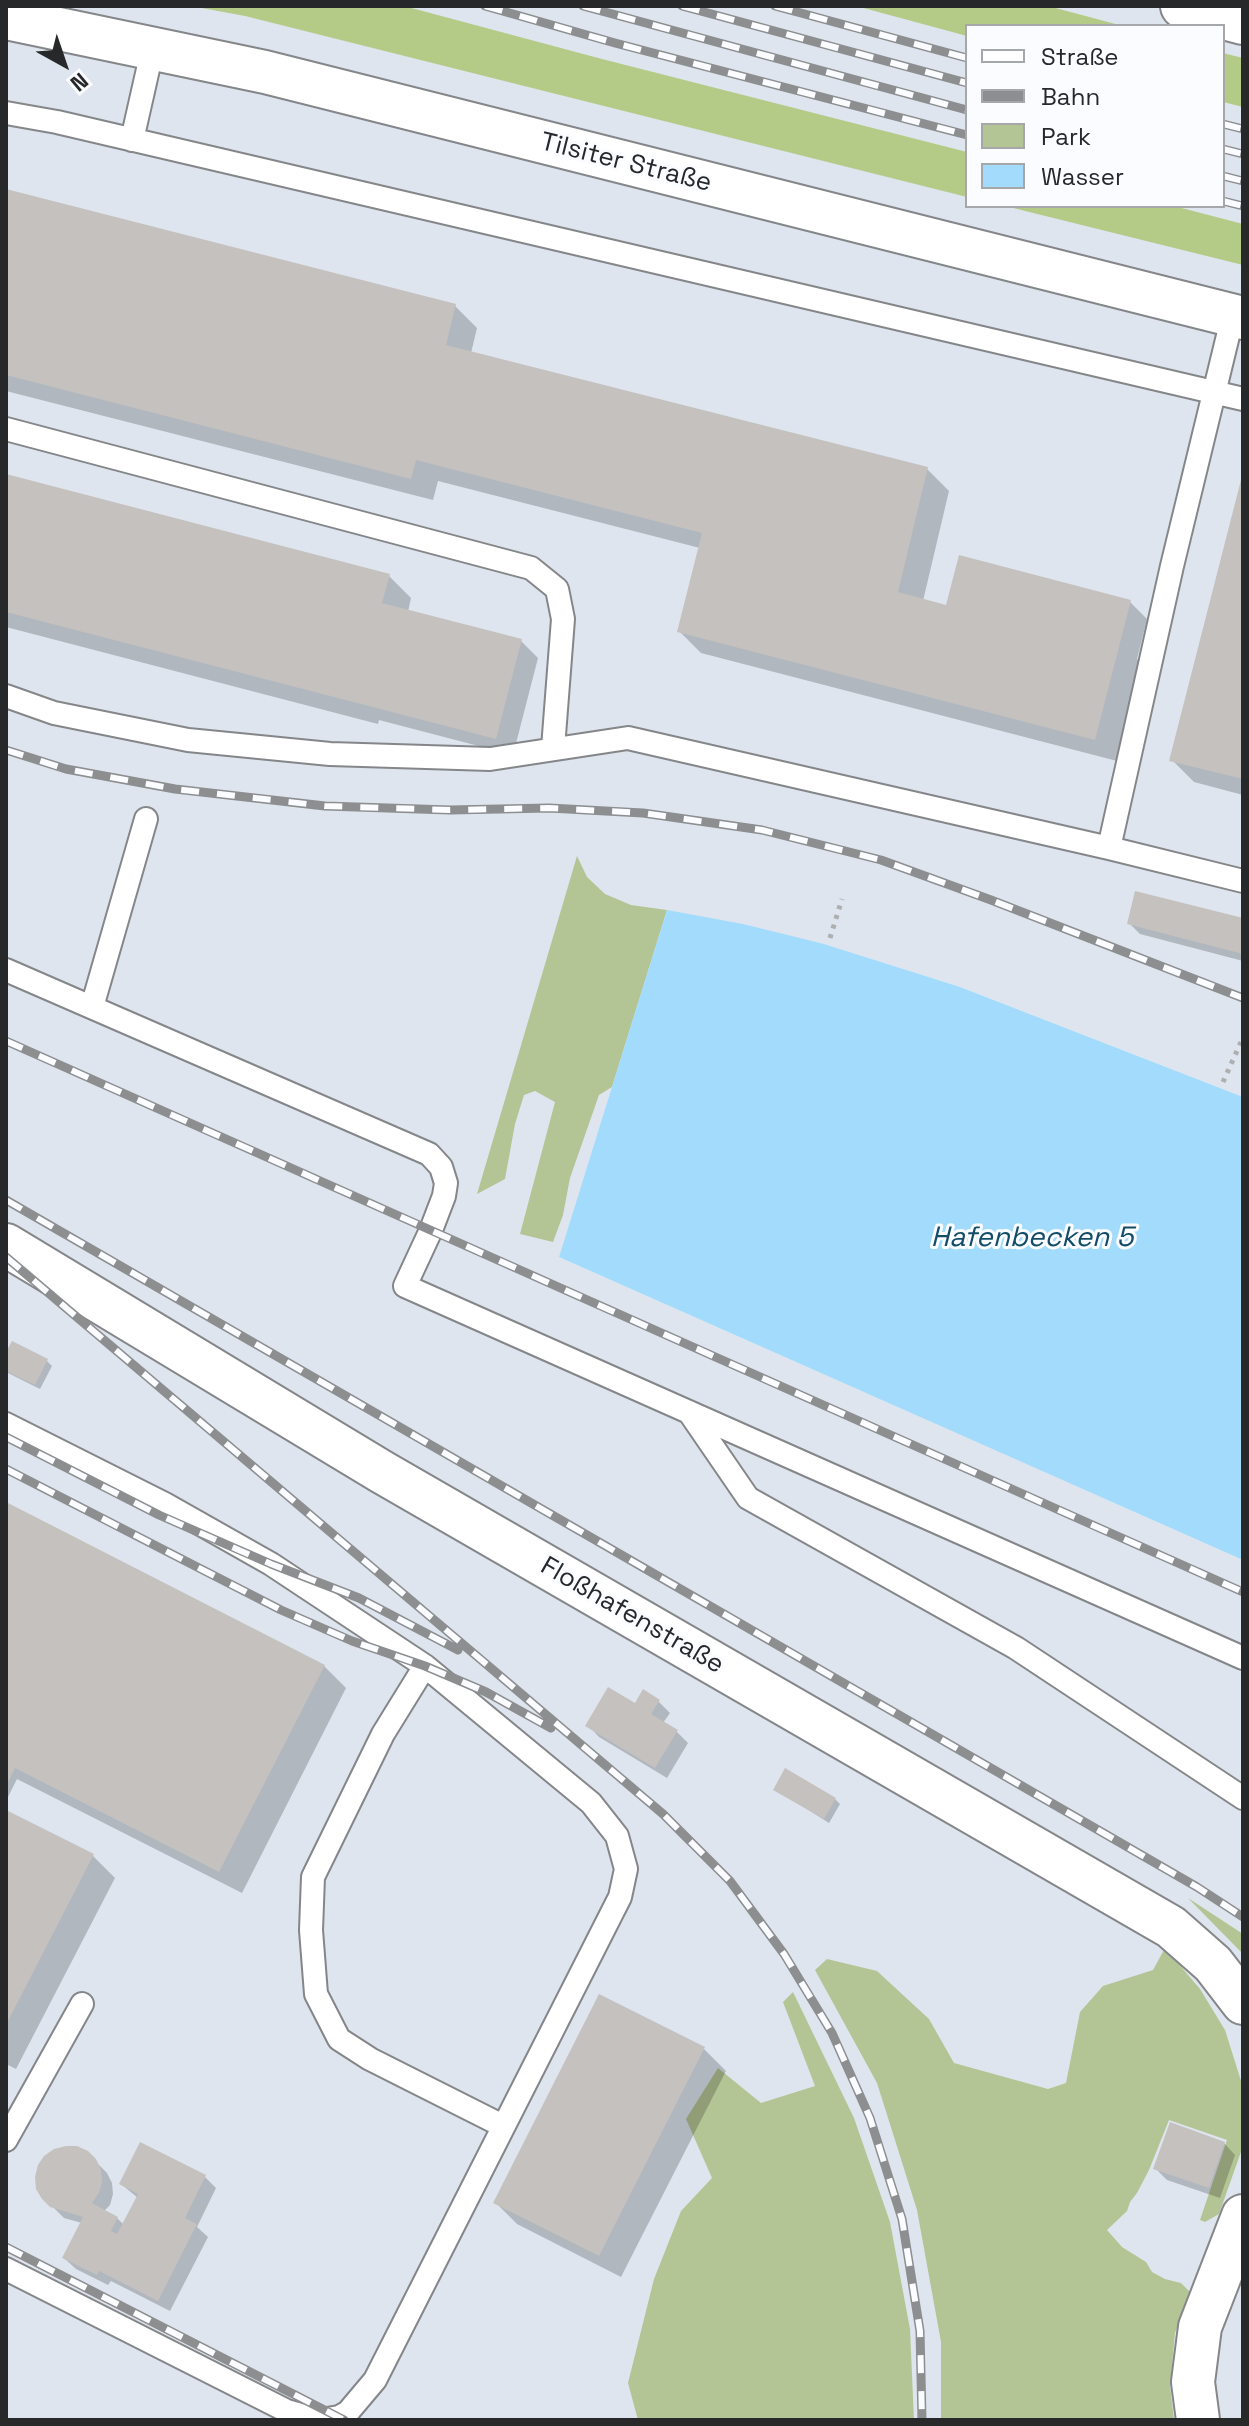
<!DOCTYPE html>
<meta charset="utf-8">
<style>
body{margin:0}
#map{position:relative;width:1249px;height:2426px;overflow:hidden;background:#eceff1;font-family:"Space Grotesk",sans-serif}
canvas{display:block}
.frame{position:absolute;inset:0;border:8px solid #272829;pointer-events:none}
.legend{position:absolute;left:965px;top:24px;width:260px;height:184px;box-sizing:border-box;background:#fafcff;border:2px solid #a6a7a9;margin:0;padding:10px 14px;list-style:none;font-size:24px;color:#272829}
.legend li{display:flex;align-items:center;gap:16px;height:40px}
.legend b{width:40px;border:2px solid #a6a7a9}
.north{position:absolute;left:24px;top:24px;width:80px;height:80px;-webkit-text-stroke:6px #fafcff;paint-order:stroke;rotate:140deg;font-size:22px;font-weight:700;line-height:32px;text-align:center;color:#272829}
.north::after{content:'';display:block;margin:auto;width:28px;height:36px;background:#272829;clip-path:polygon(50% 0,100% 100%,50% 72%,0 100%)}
</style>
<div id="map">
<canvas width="1249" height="2426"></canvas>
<div class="frame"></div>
<ul class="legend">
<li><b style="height:10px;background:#fff"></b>Straße</li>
<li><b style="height:10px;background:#8c8e90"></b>Bahn</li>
<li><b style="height:22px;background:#b4c595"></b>Park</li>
<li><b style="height:22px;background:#a2dbfb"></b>Wasser</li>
</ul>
<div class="north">N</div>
</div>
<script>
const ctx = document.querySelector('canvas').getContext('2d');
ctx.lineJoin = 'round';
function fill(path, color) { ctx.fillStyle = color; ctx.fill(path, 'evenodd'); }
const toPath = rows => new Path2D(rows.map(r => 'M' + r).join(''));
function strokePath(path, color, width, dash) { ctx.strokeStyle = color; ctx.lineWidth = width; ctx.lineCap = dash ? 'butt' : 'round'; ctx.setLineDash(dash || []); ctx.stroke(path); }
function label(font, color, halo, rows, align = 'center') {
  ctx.font = font + ' "Space Grotesk",sans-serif'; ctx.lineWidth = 6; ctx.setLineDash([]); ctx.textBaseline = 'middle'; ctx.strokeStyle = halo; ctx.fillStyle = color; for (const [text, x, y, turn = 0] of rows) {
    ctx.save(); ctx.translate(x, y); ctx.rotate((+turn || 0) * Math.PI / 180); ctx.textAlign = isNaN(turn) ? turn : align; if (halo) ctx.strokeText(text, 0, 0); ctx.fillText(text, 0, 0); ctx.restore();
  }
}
fill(toPath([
 [6,6,1243,6,1243,1097,960,987,824,944,667,910,559,1257,1243,1560,1243,2420,6,2420],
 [967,26,1223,26,1223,206,967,206]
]), '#dee5ee');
fill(toPath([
 [577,856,587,877,605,894,631,905,667,910,612,1087,599,1095,570,1178,563,1215,553,1242,520,1234,555,1102,535,1091,524,1095,515,1124,505,1179,477,1194],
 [1188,1898,1243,1934,1243,1954],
 [1165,1948,1200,1989,1225,2030,1242,2084,1242,2149,1219,2214,1205,2222,1200,2220,1227,2140,1169,2120,1149,2170,1137,2193,1130,2202,1127,2211,1107,2230,1122,2247,1146,2262,1152,2272,1165,2279,1181,2283,1190,2292,1175,2333,1170,2386,1174,2420,941,2420,941,2342,917,2210,877,2083,815,1970,827,1959,877,1971,929,2019,954,2063,1048,2089,1066,2083,1080,2012,1103,1986,1153,1970],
 [793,1992,854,2118,890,2222,910,2329,914,2420,638,2420,628,2383,654,2279,681,2211,712,2178,686,2119,718,2068,761,2103,815,2086,783,2002]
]), '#b4c595');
fill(toPath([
 [191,6,404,6,602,59,967,152,967,197,245,16],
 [856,6,1048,6,1123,26,967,26,967,36],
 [1223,53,1243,58,1243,107,1223,102],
 [1005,206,1174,206,1243,224,1243,265]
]), '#b4cb88');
fill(toPath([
 [667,910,743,924,824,944,960,987,1243,1097,1243,1560,559,1257]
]), '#a2dbfb');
fill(toPath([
 [6,191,455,306,477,328,471,353,927,469,949,491,923,601,947,607,1130,602,1147,619,1137,659,1142,664,1117,761,701,653,679,631,700,548,438,481,433,500,6,391],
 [6,476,389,576,411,598,408,612,521,641,538,658,513,755,379,720,378,724,6,627],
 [1243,480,1243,795,1194,782,1172,760],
 [1243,920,1243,961,1140,934,1129,923],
 [12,1344,47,1361,52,1366,40,1389,6,1372,6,1356],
 [6,1504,324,1666,346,1688,242,1893,17,1779,6,1801],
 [658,1701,670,1713,663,1723,677,1732,688,1743,667,1778,599,1737,588,1725,636,1705],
 [775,1789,835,1799,840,1804,829,1823],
 [6,1812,93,1856,115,1878,16,2069,6,2064],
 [704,2049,726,2071,621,2277,517,2224,495,2202],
 [1224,2143,1235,2155,1220,2198,1167,2180,1156,2169],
 [87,2153,107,2173,112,2183,113,2194,110,2205,104,2211,117,2218,124,2225,138,2198,121,2184,205,2177,216,2188,197,2227,208,2237,170,2311,111,2281,108,2285,76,2269,64,2258,82,2223,64,2218,44,2198]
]), '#0003');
fill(toPath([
 [6,189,456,304,446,345,928,467,898,592,946,605,959,555,1131,600,1095,740,677,632,702,533,416,460,411,479,6,375],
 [6,474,390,574,382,603,522,639,496,739,6,612],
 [1242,476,1243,476,1243,779,1169,761],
 [1135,891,1243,918,1243,954,1127,924],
 [12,1341,48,1359,35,1385,6,1371,6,1352],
 [6,1502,325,1665,219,1872,15,1768,6,1786],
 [608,1687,635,1703,643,1689,660,1700,651,1714,678,1730,655,1768,585,1726],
 [785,1768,836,1798,824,1819,773,1790],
 [6,1810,94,1854,6,2025],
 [599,1994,705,2047,599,2256,493,2203],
 [1170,2122,1225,2142,1209,2188,1153,2169],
 [140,2142,206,2175,185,2218,197,2224,158,2301,99,2271,97,2275,62,2258,83,2217,50,2207,42,2199,36,2189,35,2177,38,2165,44,2156,54,2149,66,2146,77,2146,88,2151,96,2159,101,2170,102,2182,99,2193,92,2203,118,2217,111,2231,117,2234,138,2194,119,2184]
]), '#c4c1bf');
const lane = toPath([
 [6,113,57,122,1243,399],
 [132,140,153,47],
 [6,429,531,568,557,589,563,619,553,748],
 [6,696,54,713,188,740,330,754,490,759,628,738,1109,848,1243,881],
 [1109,848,1172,566,1233,315],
 [6,970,429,1154,441,1167,446,1183,444,1196,431,1230,405,1286,1243,1658],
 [92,1007,146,819],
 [689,1412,748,1498,1016,1648,1243,1798],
 [6,1424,165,1504,271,1564,425,1666,591,1803,617,1836,626,1869,620,1897,375,2380,348,2412,339,2417,321,2420],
 [425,1666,383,1734,313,1877,311,1930,316,1994,339,2039,370,2059,503,2126],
 [6,2140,82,2004],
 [6,2269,287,2411,319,2420]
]);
const street = toPath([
 [6,18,265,72,1243,318],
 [6,1245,382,1472,1171,1927,1213,1964,1243,2003],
 [1198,2420,1193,2382,1200,2327,1243,2216]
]);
const primary = toPath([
 [1183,6,1243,22]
]);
strokePath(lane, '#848689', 26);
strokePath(street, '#848689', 46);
strokePath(primary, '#848689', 48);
strokePath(toPath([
 [830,938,842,899],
 [1223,1082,1241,1042]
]), '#adafb1', 5, [4, 6]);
strokePath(lane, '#fff', 22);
strokePath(street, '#fff', 42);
strokePath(primary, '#fff', 44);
const rail = toPath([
 [485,6,615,43,967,135],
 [583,6,967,110],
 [682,6,967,83],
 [775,6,967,58],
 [1223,124,1243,129],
 [1223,149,1243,154],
 [1223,176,1243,181],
 [1223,201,1243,206],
 [6,750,66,769,175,789,325,806,450,810,549,808,643,813,762,830,881,860,991,900,1243,998],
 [6,1041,1243,1592],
 [6,1200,1197,1887,1243,1917],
 [6,1257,663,1814,730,1881,784,1954,832,2033,870,2118,902,2219,920,2331,922,2420],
 [6,1437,159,1515,271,1564,359,1598,458,1650],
 [6,1469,281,1610,352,1641,425,1666,486,1692,551,1728],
 [6,2247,344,2420]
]);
strokePath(rail, '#8c8e90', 9);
strokePath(rail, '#fafcff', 6, [18]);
label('26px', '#272829', '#fafcff', [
 ["Tilsiter Straße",626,163,14],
 ["Floßhafenstraße",632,1616,30]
]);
label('italic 28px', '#124c67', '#fafcff', [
 ["Hafenbecken 5",1032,1238]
]);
</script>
